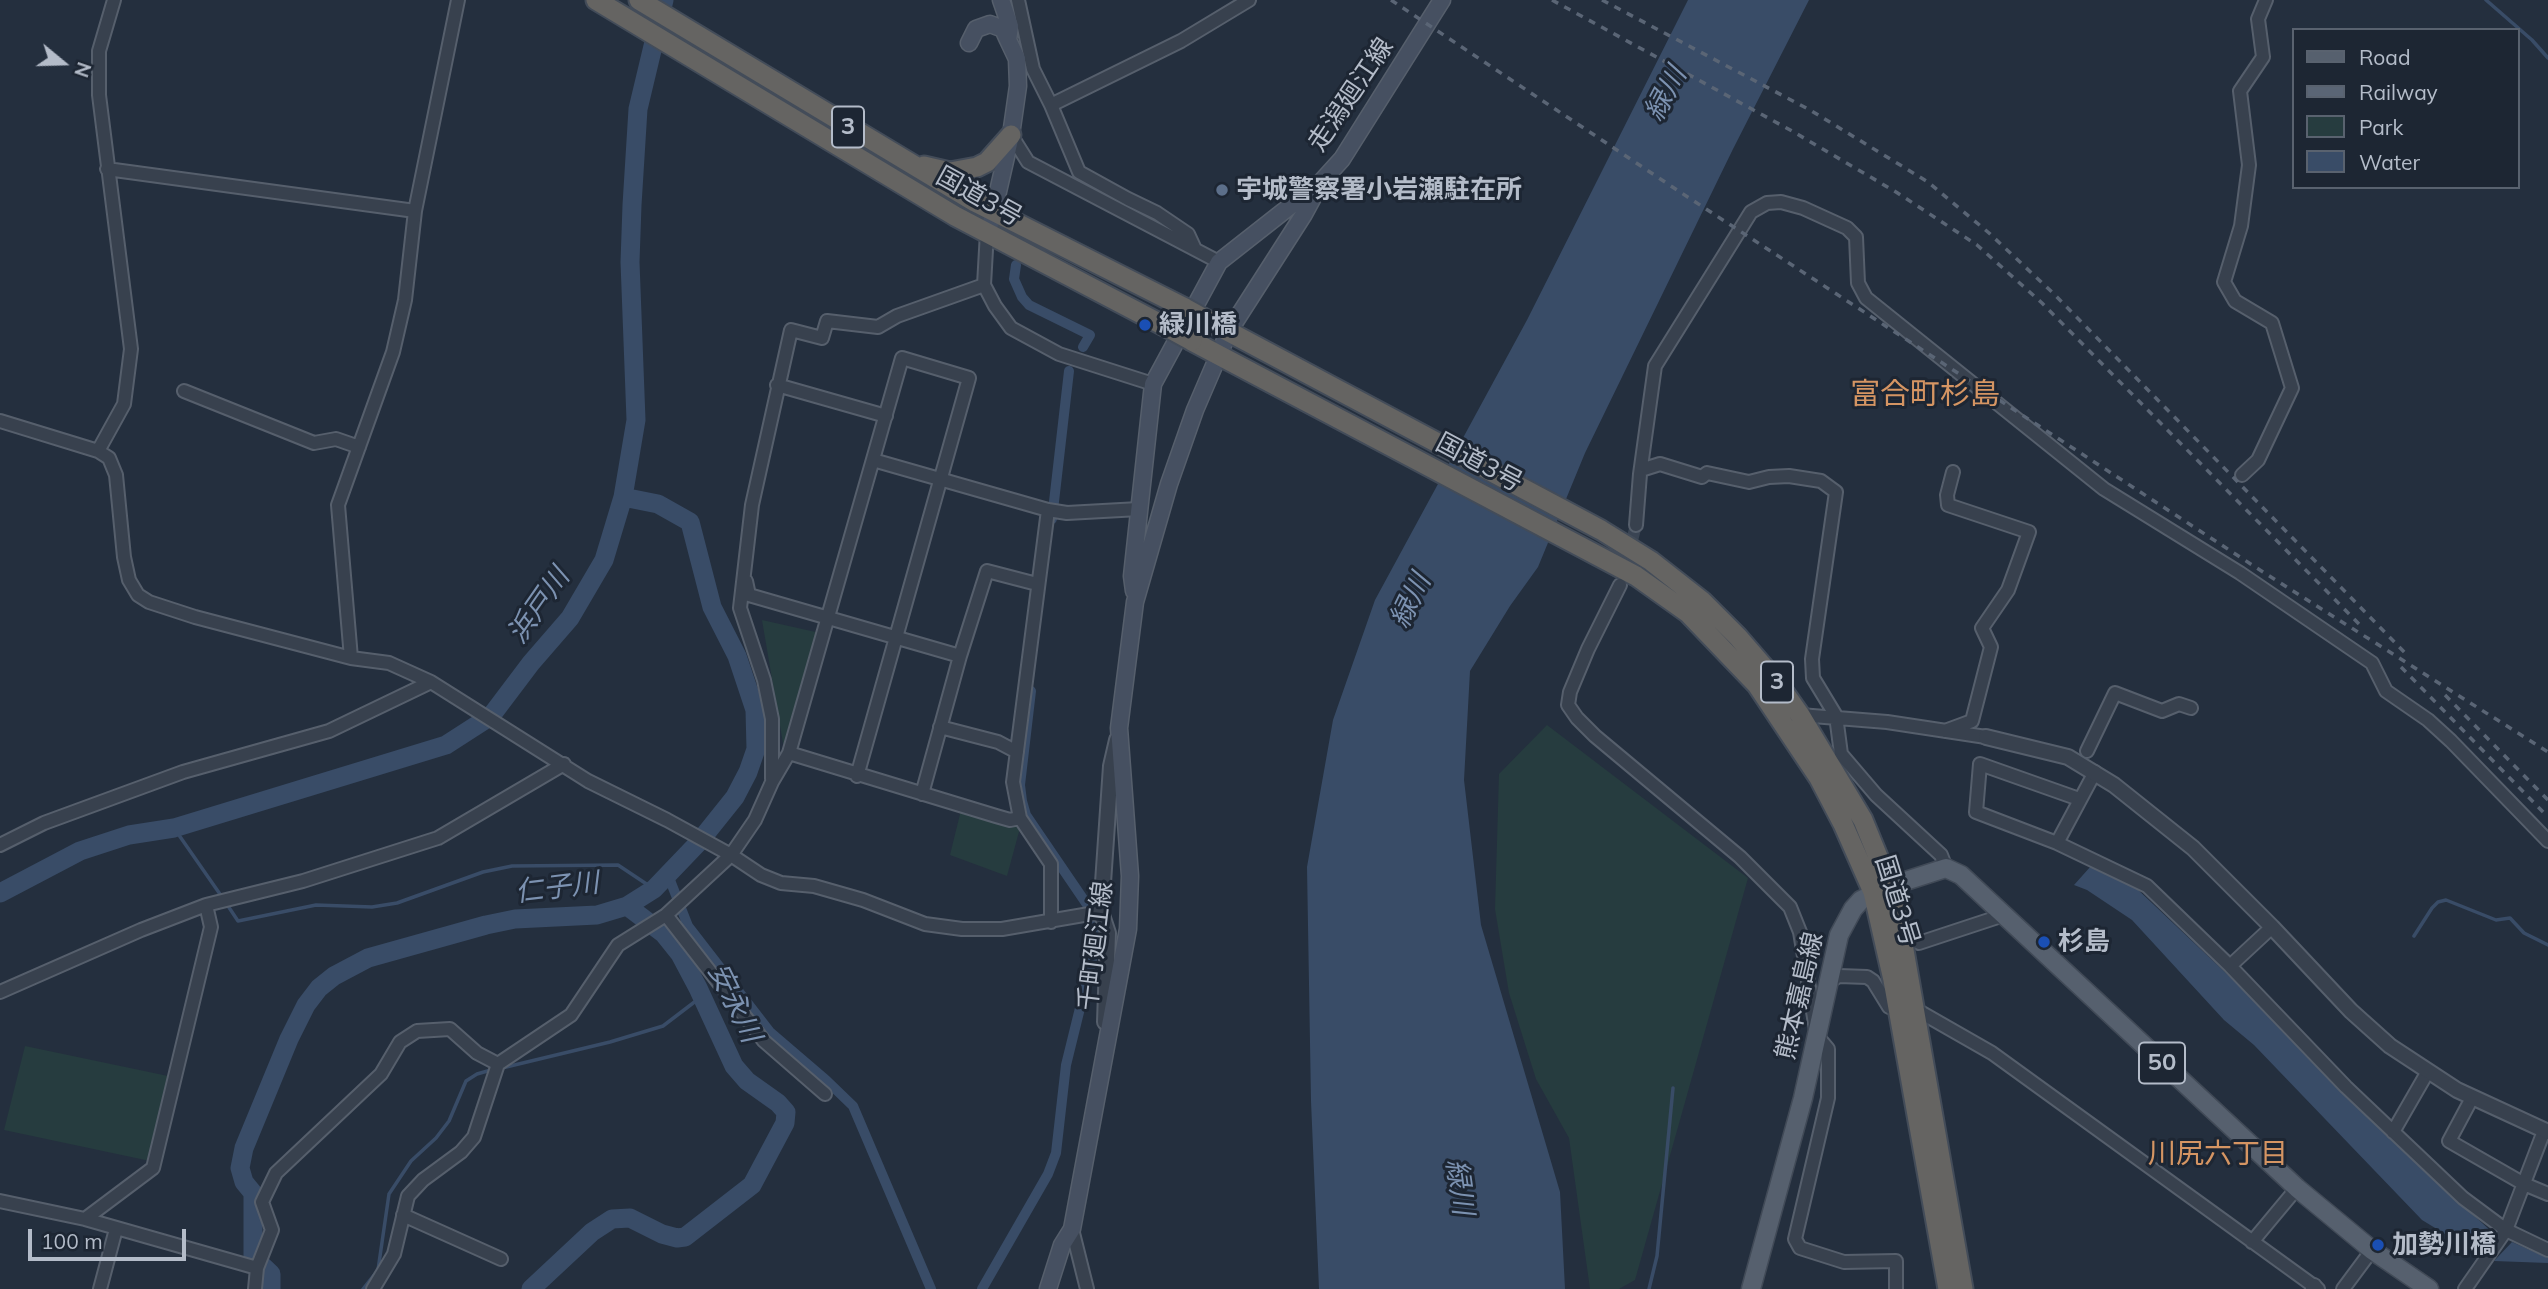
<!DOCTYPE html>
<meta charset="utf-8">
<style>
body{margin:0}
#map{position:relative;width:2548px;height:1289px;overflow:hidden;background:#242f3e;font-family:Mulish,sans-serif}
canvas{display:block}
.legend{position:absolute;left:2292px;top:28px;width:228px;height:161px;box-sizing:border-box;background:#1d2633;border:2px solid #59626f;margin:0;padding:9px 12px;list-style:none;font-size:21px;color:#b4bcc9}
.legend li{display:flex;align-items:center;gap:14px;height:35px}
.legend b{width:35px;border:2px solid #59626f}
.north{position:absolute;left:28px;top:28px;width:70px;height:70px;-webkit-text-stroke:5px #1d2633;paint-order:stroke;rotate:109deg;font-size:19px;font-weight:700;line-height:28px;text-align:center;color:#b4bcc9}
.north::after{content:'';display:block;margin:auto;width:24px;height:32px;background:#b4bcc9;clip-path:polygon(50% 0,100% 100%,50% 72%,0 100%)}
.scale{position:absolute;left:28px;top:1229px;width:158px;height:32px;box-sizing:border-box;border:4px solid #b4bcc9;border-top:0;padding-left:9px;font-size:21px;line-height:24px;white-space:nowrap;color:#b4bcc9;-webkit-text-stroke:5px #1d2633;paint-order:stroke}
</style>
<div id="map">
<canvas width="2548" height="1289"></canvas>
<ul class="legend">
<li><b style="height:9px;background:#56606e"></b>Road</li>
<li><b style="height:9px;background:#5a6575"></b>Railway</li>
<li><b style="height:19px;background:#263c3f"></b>Park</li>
<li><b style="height:19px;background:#394c67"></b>Water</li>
</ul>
<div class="north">N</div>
<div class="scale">100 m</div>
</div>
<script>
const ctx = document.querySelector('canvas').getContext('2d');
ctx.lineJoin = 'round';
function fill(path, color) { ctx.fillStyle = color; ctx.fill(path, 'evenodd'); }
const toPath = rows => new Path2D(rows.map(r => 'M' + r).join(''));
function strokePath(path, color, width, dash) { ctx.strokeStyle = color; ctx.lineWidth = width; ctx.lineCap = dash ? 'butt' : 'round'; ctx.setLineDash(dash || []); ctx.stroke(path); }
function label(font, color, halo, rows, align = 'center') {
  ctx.font = font + ' Mulish,"Noto Sans JP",sans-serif'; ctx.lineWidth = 6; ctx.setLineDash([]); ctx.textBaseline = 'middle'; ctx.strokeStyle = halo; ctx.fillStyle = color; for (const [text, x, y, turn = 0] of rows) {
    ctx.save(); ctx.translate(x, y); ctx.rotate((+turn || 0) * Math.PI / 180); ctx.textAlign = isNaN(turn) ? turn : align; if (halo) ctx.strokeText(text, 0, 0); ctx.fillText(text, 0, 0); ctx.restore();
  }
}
fill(toPath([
 [762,620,820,633,785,755],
 [1547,725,1748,878,1635,1280,1619,1289,1590,1289,1569,1138,1536,1079,1509,993,1495,909,1499,774],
 [961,810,1020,828,1007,876,950,855],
 [25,1046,168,1076,150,1161,4,1130]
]), '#263c3f');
fill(toPath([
 [1688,0,1809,0,1733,149,1585,453,1538,567,1510,606,1470,671,1464,780,1481,925,1560,1192,1565,1289,1319,1289,1311,1101,1307,867,1333,720,1375,600,1527,320],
 [2091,866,2134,886,2267,1012,2376,1125,2494,1234,2478,1254,2422,1220,2254,1045,2224,1020,2132,920,2087,890,2074,885],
 [2512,1242,2548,1258,2548,1263,2494,1261]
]), '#394c67');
strokePath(toPath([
 [2486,0,2532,40,2548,58],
 [174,828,222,897],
 [226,903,238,921,316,905,372,907,397,903,483,872,512,866,618,865,654,889],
 [2414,936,2432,908,2438,902,2446,900,2496,920,2510,918,2524,933,2548,945],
 [502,1068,610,1042,663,1026,701,997],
 [363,1289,378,1270,389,1194,411,1161,436,1138,449,1121,466,1081,477,1074,491,1070],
 [1649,1289,1657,1256,1673,1088]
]), '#394c67', 3.5);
strokePath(toPath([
 [1016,265,1014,279,1022,297,1029,305,1090,335,1083,347],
 [1052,519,1069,371],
 [1031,691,1020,785,1022,801,1026,815,1088,906],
 [668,875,688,926,770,1032,826,1080,853,1106,931,1289],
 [982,1289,1048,1174,1056,1153,1066,1065,1097,939,1095,924]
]), '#394c67', 10);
strokePath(toPath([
 [0,893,80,851,129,835,174,828,446,745,491,716,531,663,570,618,604,560,623,497,636,420,630,262,632,205,638,109,664,0],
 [271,1289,271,1274,253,1257,253,1193,244,1182,240,1168,244,1148,289,1039,306,1005,319,988,334,976,368,958,486,925,515,919,597,915,627,906,654,889,699,842,735,797,748,772,756,749,755,710,737,656,712,607,690,522,658,504,623,497],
 [531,1289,592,1232,612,1219,630,1218,662,1234,677,1238,685,1237,752,1185,785,1123,786,1112,778,1103,747,1081,734,1066,698,988,680,954,664,934,627,906]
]), '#394c67', 19);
strokePath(toPath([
 [1623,576,1636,525]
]), '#3a4453', 12, [12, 6]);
const minor = toPath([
 [1018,0,1033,69,1051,105,1079,172,1128,199,1157,213,1188,234,1194,247],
 [1051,105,1181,41,1249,0],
 [1011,135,1028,162,1219,262],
 [107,169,415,211],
 [987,232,984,285,995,306,1011,328,1059,354,1153,384],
 [777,385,886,416],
 [184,391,314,443,336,439,359,447],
 [0,421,98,451,109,458,116,475,124,557,129,580,138,595,149,602,195,617,351,658,389,663,431,682,588,781,667,820,731,855,761,875,781,883,814,886,863,900,925,924,962,929,1002,929,1101,912],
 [98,451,124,404,131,349,99,95,99,51,114,0],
 [873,460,1048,510,1067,513,1139,509],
 [1641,470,1660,464,1702,477,1707,473,1749,482,1769,477,1789,476,1821,481,1836,492,1812,659,1813,678,1836,716,1841,754,1876,795,1941,855,1946,868],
 [2242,475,2258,460,2292,388,2272,323,2235,301,2224,282,2241,226,2249,165,2240,91,2263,57,2258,19,2266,0],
 [1048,510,1013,782,1020,818,1051,864,1051,922],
 [1636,525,1640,474,1655,366,1751,212,1767,203,1781,202,1803,208,1847,228,1856,237,1858,283,1866,298,2104,489,2240,573,2372,663,2386,691,2428,720,2451,741,2548,841],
 [746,581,749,595,960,656],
 [1620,585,1588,649,1570,692,1568,705,1577,718,1595,736,1740,857,1790,907,1800,932,1817,1036,1828,1049,1828,1098,1795,1239,1800,1248,1844,1262,1896,1261,1896,1289],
 [351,658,338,505,393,352,405,300,415,211,458,0],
 [1800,715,1887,722,1986,737],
 [940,727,998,742,1017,752],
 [1945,731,1972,721,1991,647,1982,628,2008,590,2029,532,1948,505,1947,495,1953,472],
 [2087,751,2115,693,2162,711,2179,704,2191,708],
 [789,753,996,816,1010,820,1020,818],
 [772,779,772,719,764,680,740,608,752,505,791,330,822,338,827,321,878,327,897,316,984,285],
 [922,794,960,656,987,571,1037,584],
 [2079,799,1980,764,1976,812,2057,843,2147,886,2230,966,2346,1087,2463,1198,2506,1230,2548,1250],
 [2057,843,2095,772],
 [0,845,44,823,183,772,329,731,431,682],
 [666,915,764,1041,825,1094],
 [1919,943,2004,915],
 [2230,966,2272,927],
 [1828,982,1839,976,1867,977,1873,981,1889,1007,1898,1010,1915,1009,1992,1053,2318,1289],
 [0,992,141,930,206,905,303,881,438,838,564,764],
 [2472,1098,2449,1141,2524,1184,2548,1194],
 [2393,1132,2427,1073],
 [0,1201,85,1219,257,1268],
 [403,1215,501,1259],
 [85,1219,153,1168,211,927,206,905],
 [1072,1229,1087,1289],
 [2252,1242,2297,1188],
 [100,1289,116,1229],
 [255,1289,257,1268,272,1230,262,1202,276,1173,381,1074,400,1042,417,1031,450,1029,477,1053,498,1064],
 [373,1289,394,1254,408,1196,423,1180,461,1152,474,1137,498,1064,571,1015,618,945,666,915,731,855,755,820,772,782,789,753,902,358,969,378,857,776],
 [2343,1289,2372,1250],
 [2465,1289,2506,1230,2544,1131]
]);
const tertiary = toPath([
 [1986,737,2068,757,2114,785,2193,848,2272,927,2351,1011,2390,1046,2457,1090,2548,1132],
 [1105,1022,1108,933,1101,912,1111,766,1117,740],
 [2313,1289,2314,1286]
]);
const secondary = toPath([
 [969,43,976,29,990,24,1003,29,1008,40],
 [991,222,1011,135,1018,86,1017,59,1008,40,1010,26,1001,0],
 [1134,591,1132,576,1153,384,1219,262,1317,185],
 [1048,1289,1062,1245,1072,1229,1128,929,1130,876,1119,728,1135,602,1169,484,1195,410,1229,331,1304,214,1322,181,1342,159,1442,0]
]);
const primary = toPath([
 [1751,1289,1803,1098,1839,935,1853,909,1861,900,1890,886,1946,868,1961,875,2297,1188,2372,1250,2429,1289]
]);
const trunk = toPath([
 [596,0,955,216,1172,330],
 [639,0,975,202,1185,308],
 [924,166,950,172,977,167,987,162,1011,135],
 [1203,318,1601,530,1651,561,1702,601,1738,637,1776,681,1800,715,1863,820,1890,886,1901,933,1963,1289],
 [1192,341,1636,576,1688,613,1757,685,1819,778,1843,824,1873,892,1893,980,1948,1289]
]);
strokePath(minor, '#565f6c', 16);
strokePath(tertiary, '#565f6c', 18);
strokePath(secondary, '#565f6c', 19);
strokePath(primary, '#414a57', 21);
strokePath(trunk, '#434c59', 23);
strokePath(minor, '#38414e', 12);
strokePath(tertiary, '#38414e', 14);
strokePath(secondary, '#465061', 16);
strokePath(primary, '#56606e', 18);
strokePath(trunk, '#656462', 19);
strokePath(toPath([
 [1391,0,1680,192,2263,572,2548,752],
 [1552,0,1792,131,1896,192,1977,245,2042,303,2362,627],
 [1602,0,1810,110,1928,182,1989,233,2054,294,2409,657],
 [2401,667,2548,817],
 [2445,695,2548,800]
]), '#5a6575', 3.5, [7, 7]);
const trunkBridge = toPath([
 [1185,308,1203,318],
 [1172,330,1192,341]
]);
strokePath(trunkBridge, '#434c59', 23, []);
strokePath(trunkBridge, '#656462', 19);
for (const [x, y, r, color] of [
 [1222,190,7,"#5c6f8a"],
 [1145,325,7,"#1a4fb4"],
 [2044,942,7,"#1a4fb4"],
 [2378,1245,7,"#1a4fb4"]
]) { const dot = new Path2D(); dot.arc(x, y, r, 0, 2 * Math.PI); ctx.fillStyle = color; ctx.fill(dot); strokePath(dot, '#1d2633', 2.5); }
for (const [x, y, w] of [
 [848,127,32],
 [1777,682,32],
 [2162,1063,46]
]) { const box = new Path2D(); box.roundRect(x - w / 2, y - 20.5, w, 41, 5); ctx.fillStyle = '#1d2633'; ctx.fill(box); strokePath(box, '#b4bcc9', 2); }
label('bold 24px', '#b4bcc9', null, [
 ["3",848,127],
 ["3",1777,682],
 ["50",2162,1063]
]);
label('26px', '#b4bcc9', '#1d2633', [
 ["走潟廻江線",1351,95,-56],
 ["国道3号",979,197,29],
 ["国道3号",1479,463,28],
 ["国道3号",1897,901,73],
 ["千町廻江線",1096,946,-83],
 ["熊本嘉島線",1800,996,-77]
]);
label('bold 26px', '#b4bcc9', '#1d2633', [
 ["宇城警察署小岩瀬駐在所",1236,190],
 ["緑川橋",1159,325],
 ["杉島",2058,942],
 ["加勢川橋",2392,1245]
], 'left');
label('italic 28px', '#7c92b1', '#1d2633', [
 ["緑川",1666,94,-62],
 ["緑川",1411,601,-64],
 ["浜戸川",539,606,-55],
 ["仁子川",557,888,-7],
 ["安永川",734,1003,64],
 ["緑川",1459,1187,82]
]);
label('28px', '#d59563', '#1d2633', [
 ["川尻六丁目",2218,1155]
]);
label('30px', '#d59563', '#1d2633', [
 ["富合町杉島",1925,395]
]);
</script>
